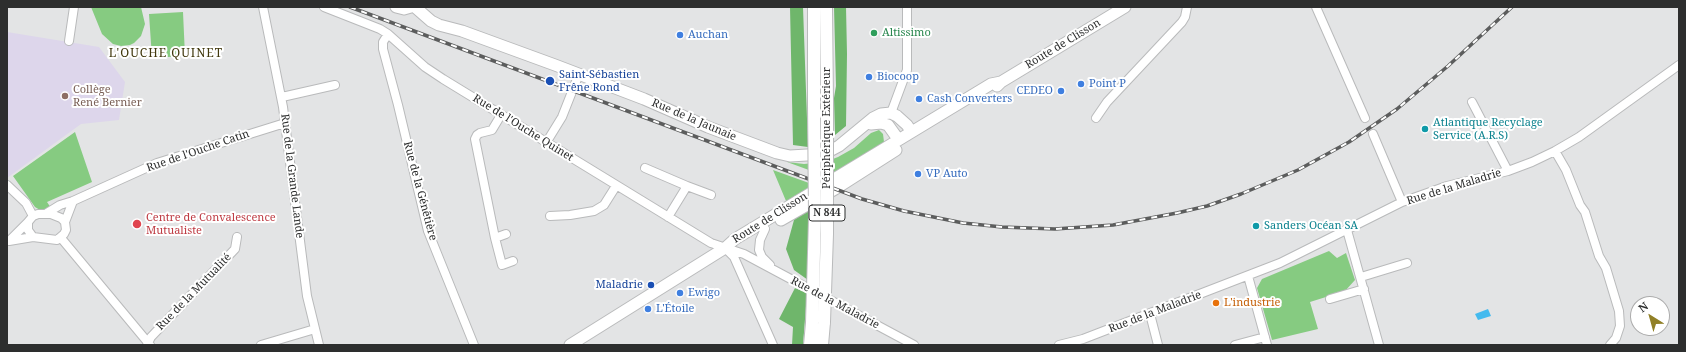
<!DOCTYPE html>
<meta charset="utf-8">
<style>
body{margin:0}
#map{position:relative;width:1686px;height:352px;overflow:hidden;background:#e3e4e5;font-family:"Noto Serif",serif}
canvas{display:block}
.frame{position:absolute;inset:0;border:8px solid #2d2e2e;pointer-events:none}
.north{position:absolute;left:1630px;top:296px;width:40px;height:40px;box-sizing:border-box;background:#fff;border:1px solid #ababab;border-radius:50%;rotate:323deg;font-size:11px;font-weight:700;line-height:16px;text-align:center;color:#2d2e2e}
.north::after{content:'';display:block;margin:auto;width:14px;height:18px;background:#918027;clip-path:polygon(50% 0,100% 100%,50% 72%,0 100%)}
</style>
<div id="map">
<canvas width="1686" height="352"></canvas>
<div class="frame"></div>
<div class="north">N</div>
</div>
<script>
const ctx = document.querySelector('canvas').getContext('2d');
ctx.lineJoin = 'round';
function fill(path, color) { ctx.fillStyle = color; ctx.fill(path, 'evenodd'); }
const toPath = rows => new Path2D(rows.map(r => 'M' + r).join(''));
function strokePath(path, color, width, dash) { ctx.strokeStyle = color; ctx.lineWidth = width; ctx.lineCap = dash ? 'butt' : 'round'; ctx.setLineDash(dash || []); ctx.stroke(path); }
function label(font, color, halo, rows, align = 'center') {
  ctx.font = font + ' "Noto Serif",serif'; ctx.lineWidth = 4; ctx.setLineDash([]); ctx.textBaseline = 'middle'; ctx.strokeStyle = halo; ctx.fillStyle = color; for (const [text, x, y, turn = 0] of rows) {
    ctx.save(); ctx.translate(x, y); ctx.rotate((+turn || 0) * Math.PI / 180); ctx.textAlign = isNaN(turn) ? turn : align; if (halo) ctx.strokeText(text, 0, 0); ctx.fillText(text, 0, 0); ctx.restore();
  }
}
fill(toPath([
 [7,32,99,47,125,82,119,120,81,124,7,178]
]), '#ddd6eb');
fill(toPath([
 [91,7,141,7,145,24,141,36,134,43,130,45,121,46,113,44,102,34],
 [183,12,185,56,152,58,149,14],
 [879,130,883,134,884,142,828,177,787,162,804,164,825,162,838,157,854,148,871,133],
 [75,132,92,182,47,202,51,208,40,210,35,207,13,176],
 [773,170,809,183,809,208,794,220],
 [1329,251,1337,258,1346,253,1355,280,1345,291,1310,302,1318,329,1272,340,1257,288,1262,279]
]), '#86cb81');
fill(toPath([
 [790,7,803,7,808,147,793,145],
 [834,7,846,7,847,54,846,126,835,135,834,98,836,86],
 [809,208,808,280,794,270,786,249,794,220],
 [795,288,807,293,803,345,792,345,793,327,779,319]
]), '#6fb66b');
fill(toPath([
 [1488,309,1491,316,1478,320,1475,314]
]), '#44baee');
const minor = toPath([
 [263,7,283,107,307,296,319,345],
 [324,7,380,29,388,34,425,67,443,79,711,243,744,254,914,345],
 [1316,7,1365,118],
 [388,34,383,42,383,49,398,105,428,231,474,345],
 [69,41,74,7],
 [282,97,335,85],
 [1472,102,1508,171],
 [891,113,907,70,907,7],
 [501,115,492,130,480,133,477,135,475,139,495,238,506,234],
 [1096,118,1107,102,1182,22,1185,17,1187,7],
 [1373,134,1402,202],
 [546,143,562,117,579,74],
 [1555,151,1566,170,1580,205,1585,212,1599,256,1606,268,1619,311,1620,326,1616,338,1610,345],
 [645,168,687,186],
 [7,185,26,203,33,216],
 [47,213,60,205,73,201,157,163,285,123],
 [550,216,570,215,594,211,604,205,616,186],
 [668,217,687,186,711,195],
 [65,222,73,201],
 [765,229,760,240,759,250,762,257,770,265],
 [1347,230,1379,345],
 [61,238,150,345],
 [495,238,502,265,513,261],
 [10,240,28,222],
 [9,241,33,237,57,240,64,234,66,230,65,222,61,218,51,214,38,214,33,216,28,222,28,230,33,237],
 [726,249,734,257,773,345],
 [1248,276,1267,345],
 [1361,277,1407,263],
 [1330,299,1364,289],
 [1150,314,1158,345],
 [147,345,151,337,235,249,237,237],
 [261,345,315,329],
 [1059,345,1083,339,1280,263,1402,202,1447,186,1508,171,1532,162,1555,151,1579,137,1679,65],
 [1235,345,1265,337]
]);
const major = toPath([
 [396,7,404,9,411,7],
 [415,7,431,21,439,25,462,31,555,65,644,99,708,127,777,153,790,156,824,154,839,146,873,118,881,114,891,113,897,116,907,125,911,131],
 [997,86,1001,82,1125,7],
 [871,124,881,123,888,125,898,139],
 [781,220,835,189,896,150],
 [570,345,725,248,735,239,991,84,1001,82]
]);
const highway = toPath([
 [814,7,814,104],
 [826,7,827,103],
 [810,345,812,323],
 [822,345,824,322]
]);
strokePath(minor, '#b9babb', 10);
strokePath(major, '#b9babb', 13);
strokePath(highway, '#b9babb', 14);
strokePath(minor, '#fff', 8);
strokePath(major, '#fff', 11);
strokePath(highway, '#fff', 12);
const rail = toPath([
 [350,7,862,199,904,211,963,223,1002,227,1055,229,1113,225,1177,213,1207,206,1241,194,1298,170,1349,142,1397,109,1448,66,1512,7]
]);
strokePath(rail, '#5c5d5d', 3.5);
strokePath(rail, '#fff', 2, [6]);
const highwayBridge = toPath([
 [824,322,827,234,827,103],
 [812,323,815,217,814,104]
]);
strokePath(highwayBridge, '#b9babb', 14, []);
strokePath(highwayBridge, '#fff', 12);
for (const [x, y, r, color] of [
 [874,33,4,"#2e9e5b"],
 [680,35,4,"#3f7fe0"],
 [869,77,4,"#3f7fe0"],
 [550,81,5,"#1a4fb4"],
 [1081,84,4,"#3f7fe0"],
 [1061,91,4,"#3f7fe0"],
 [65,96,4,"#8d6e63"],
 [919,99,4,"#3f7fe0"],
 [1425,129,4,"#0f9aa8"],
 [918,174,4,"#3f7fe0"],
 [137,224,5,"#e0444e"],
 [1256,226,4,"#0f9aa8"],
 [651,285,4,"#1a4fb4"],
 [680,293,4,"#3f7fe0"],
 [1216,303,4,"#e8710a"],
 [648,309,4,"#3f7fe0"]
]) { const dot = new Path2D(); dot.arc(x, y, r, 0, 2 * Math.PI); ctx.fillStyle = color; ctx.fill(dot); strokePath(dot, '#fff', 1.5); }
for (const [x, y, w] of [
 [827,213,36]
]) { const box = new Path2D(); box.roundRect(x - w / 2, y - 8, w, 16, 3); ctx.fillStyle = '#fff'; ctx.fill(box); strokePath(box, '#2d2e2e', 1); }
label('bold 10px', '#2d2e2e', null, [
 ["N 844",827,213]
]);
label('11px', '#27864d', '#fff', [
 ["Altissimo",882,33]
], 'left');
label('11px', '#366cbe', '#fff', [
 ["Auchan",688,35],
 ["Biocoop",877,77],
 ["Point P",1089,84],
 ["CEDEO",1053,91,"right"],
 ["Cash Converters",927,99],
 ["VP Auto",926,174],
 ["Ewigo",688,293],
 ["L'Étoile",656,309]
], 'left');
label('11px', '#2d2e2e', '#fff', [
 ["Route de Clisson",1063,44,-31],
 ["Rue de la Jaunaie",694,120,23],
 ["Rue de l'Ouche Quinet",523,128,32],
 ["Périphérique Extérieur",827,128,-90],
 ["Rue de l'Ouche Catin",198,151,-19],
 ["Rue de la Grande Lande",292,176,83],
 ["Rue de la Maladrie",1454,187,-17],
 ["Rue de la Génêtière",420,191,75],
 ["Route de Clisson",770,218,-32],
 ["Rue de la Mutualité",194,292,-46],
 ["Rue de la Maladrie",835,303,28],
 ["Rue de la Maladrie",1155,312,-21]
]);
label('11px', '#164399', '#fff', [
 ["Saint-Sébastien",559,75],
 ["Frêne Rond",559,88],
 ["Maladrie",643,285,"right"]
], 'left');
label('11px', '#785e54', '#fff', [
 ["Collège",73,90],
 ["René Bernier",73,103]
], 'left');
label('11px', '#0d838f', '#fff', [
 ["Atlantique Recyclage",1433,123],
 ["Service (A.R.S)",1433,136],
 ["Sanders Océan SA",1264,226]
], 'left');
label('11px', '#be3a42', '#fff', [
 ["Centre de Convalescence",146,218],
 ["Mutualiste",146,231]
], 'left');
label('11px', '#c56008', '#fff', [
 ["L'industrie",1224,303]
], 'left');
ctx.letterSpacing = '1px';
label('12px', '#40380d', '#fff', [
 ["L'OUCHE QUINET",166,54]
]);
ctx.letterSpacing = '0px';
</script>
